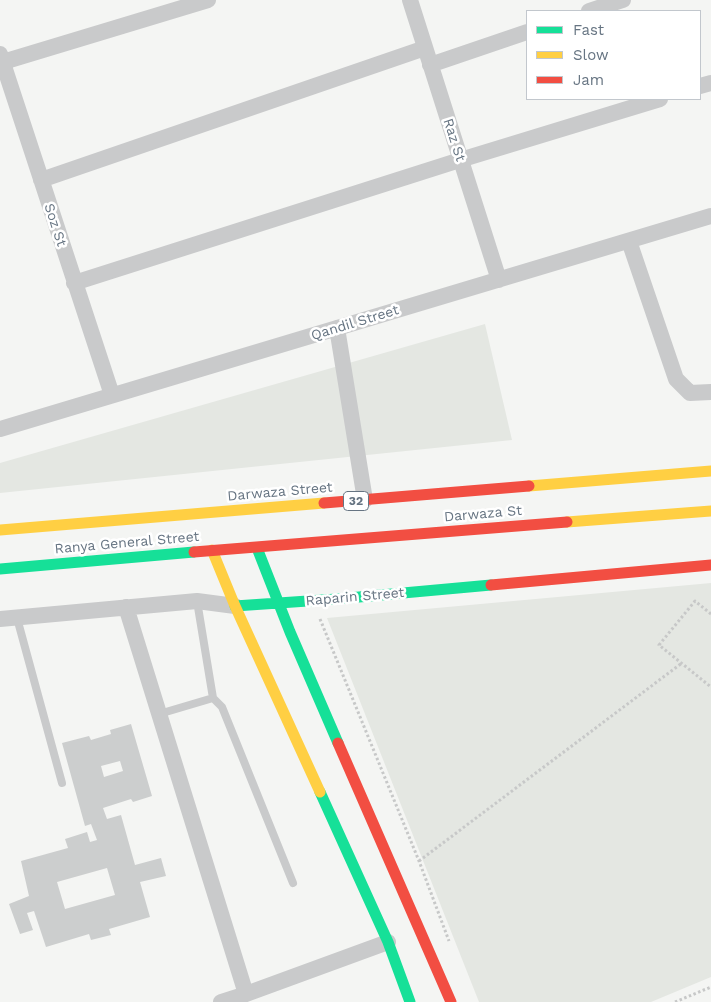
<!DOCTYPE html>
<style>
body{margin:0}
#map{position:relative;width:711px;height:1002px;overflow:hidden;background:#f4f5f3;font-family:"Work Sans",sans-serif}
canvas{display:block}
.legend{position:absolute;left:526px;top:10px;width:175px;height:90px;box-sizing:border-box;background:#fff;border:1px solid #c2c7cd;margin:0;padding:6px 9px;list-style:none;font-size:15px;color:#667482}
.legend li{display:flex;align-items:center;gap:10px;height:25px}
.legend b{width:25px;border:1px solid #c2c7cd}
</style>
<div id="map">
<canvas width="711" height="1002"></canvas>
<ul class="legend">
<li><b style="height:6px;background:#16e098"></b>Fast</li>
<li><b style="height:6px;background:#ffcf43"></b>Slow</li>
<li><b style="height:6px;background:#f24e42"></b>Jam</li>
</ul>
</div>
<script>
const ctx = document.querySelector('canvas').getContext('2d');
ctx.lineJoin = 'round';
function fill(path, color) { ctx.fillStyle = color; ctx.fill(path, 'evenodd'); }
const toPath = rows => new Path2D(rows.map(r => 'M' + r).join(''));
function strokePath(path, color, width, dash) { ctx.strokeStyle = color; ctx.lineWidth = width; ctx.lineCap = dash ? 'butt' : 'round'; ctx.setLineDash(dash || []); ctx.stroke(path); }
function label(font, color, halo, rows, align = 'center') {
  ctx.font = font + ' "Work Sans",sans-serif'; ctx.lineWidth = 5; ctx.setLineDash([]); ctx.textBaseline = 'middle'; ctx.strokeStyle = halo; ctx.fillStyle = color; for (const [text, x, y, turn = 0] of rows) {
    ctx.save(); ctx.translate(x, y); ctx.rotate((+turn || 0) * Math.PI / 180); ctx.textAlign = isNaN(turn) ? turn : align; if (halo) ctx.strokeText(text, 0, 0); ctx.fillText(text, 0, 0); ctx.restore();
  }
}
fill(toPath([
 [485,324,512,440,0,493,0,463],
 [711,583,711,977,651,1002,479,1002,327,618]
]), '#e4e7e2');
fill(toPath([
 [131,724,152,796,133,802,131,799,103,808,107,819,121,815,135,865,161,858,166,876,140,882,150,917,109,929,111,935,91,940,89,934,46,947,34,911,27,913,33,930,20,934,9,904,29,896,21,861,68,848,65,839,87,832,90,842,97,840,91,824,85,826,62,743,89,736,91,740,111,734,110,730],
 [120,761,123,771,104,777,101,766],
 [107,868,115,895,65,909,57,882]
]), '#cccece');
strokePath(toPath([
 [711,614,695,601,659,645,711,687],
 [320,619,419,861,449,941],
 [419,861,682,663],
 [675,1002,711,987]
]), '#c7c8c8', 3, [2.5, 2.5]);
strokePath(toPath([
 [197,601,213,698],
 [17,618,62,783],
 [159,714,213,698,222,707,293,883]
]), '#c9cacb', 8);
strokePath(toPath([
 [410,0,499,280],
 [589,11,623,0],
 [0,54,112,395],
 [3,62,208,0],
 [430,65,527,32],
 [700,86,711,83],
 [41,180,425,48],
 [629,241,676,379,690,393,711,392],
 [74,283,460,160,660,99],
 [337,328,365,500],
 [0,429,711,216],
 [126,607,246,994],
 [0,619,197,601,235,606],
 [221,1002,246,994,388,942]
]), '#c9cacb', 16);
strokePath(toPath([
 [257,548,290,632,338,743],
 [0,569,194,552],
 [235,606,337,599,491,585],
 [320,792,388,942,410,1002]
]), '#16e098', 11);
strokePath(toPath([
 [529,486,711,471],
 [567,522,711,511],
 [0,530,324,503],
 [212,550,235,606,320,792]
]), '#ffcf43', 11);
strokePath(toPath([
 [324,503,529,486],
 [194,552,567,522],
 [491,585,711,565],
 [338,743,451,1002]
]), '#f24e42', 11);
for (const [x, y, w] of [
 [356,501,25]
]) { const box = new Path2D(); box.roundRect(x - w / 2, y - 9.5, w, 19, 4); ctx.fillStyle = '#fff'; ctx.fill(box); strokePath(box, '#667482', 1); }
label('bold 12px', '#667482', null, [
 ["32",356,501]
]);
label('14px', '#667482', '#fff', [
 ["Raz St",454,140,72],
 ["Soz St",55,225,72],
 ["Qandil Street",355,323,-17],
 ["Darwaza Street",280,492,-5],
 ["Darwaza St",483,514,-5],
 ["Ranya General Street",127,543,-5],
 ["Raparin Street",355,597,-5]
]);
</script>
